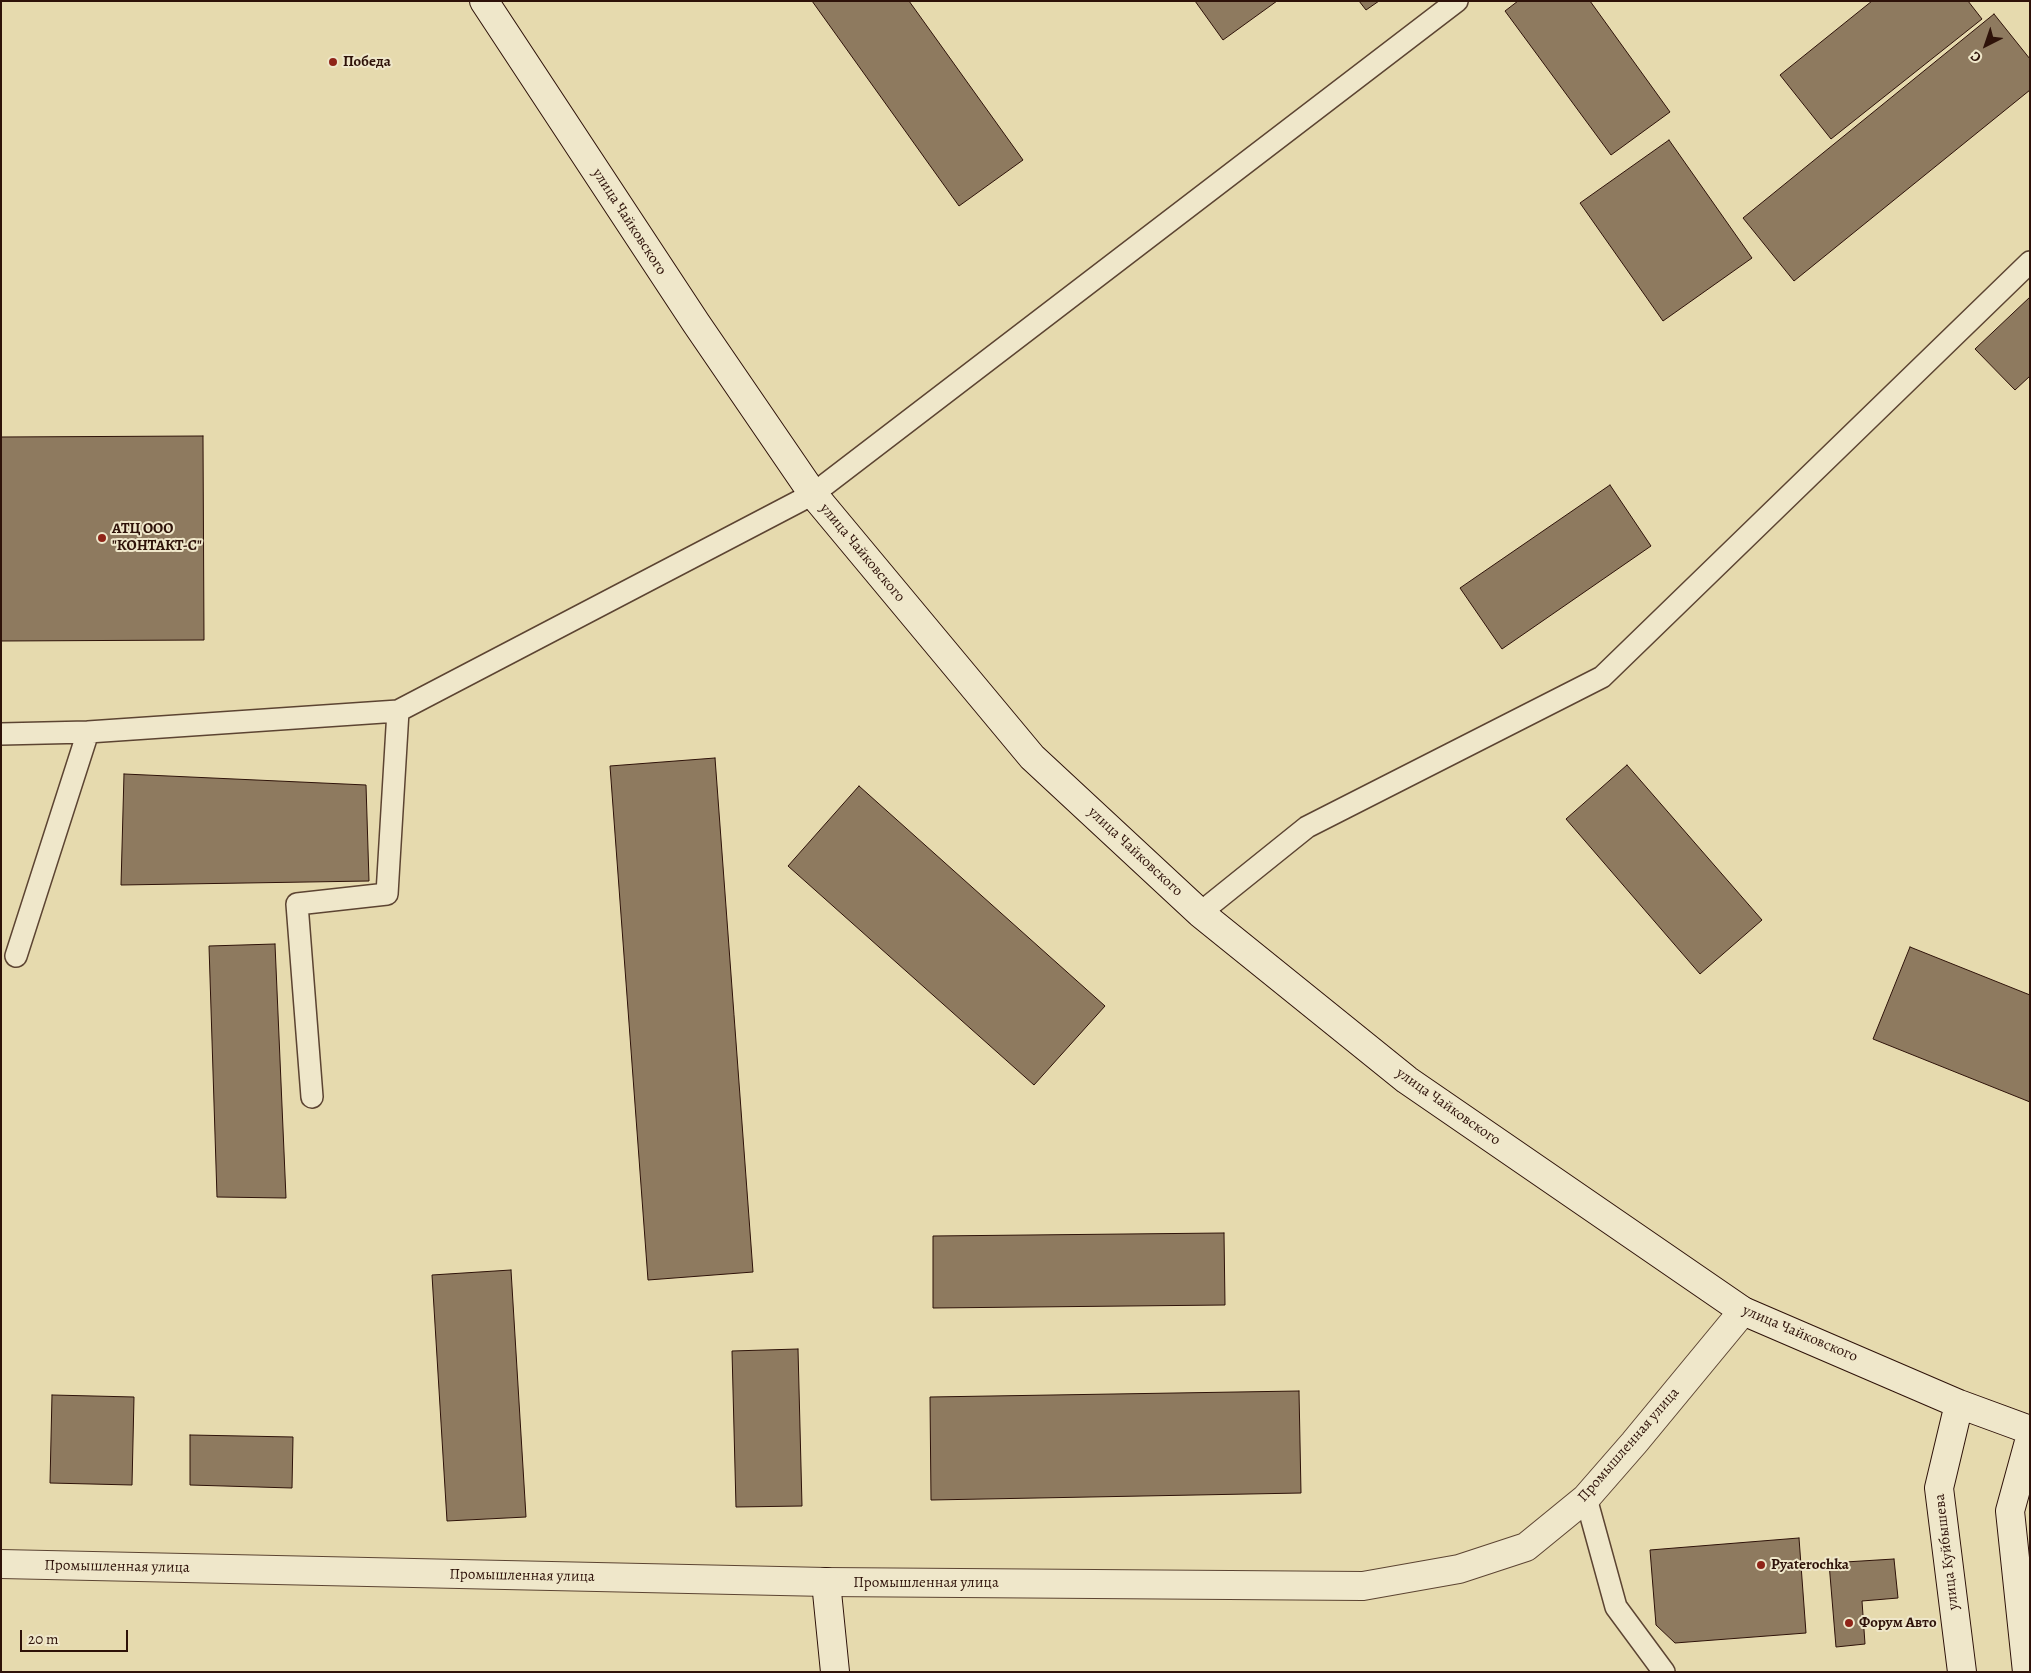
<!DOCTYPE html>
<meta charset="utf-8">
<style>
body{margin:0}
#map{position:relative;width:2031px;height:1673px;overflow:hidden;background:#e6daae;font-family:Alegreya,serif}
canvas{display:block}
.frame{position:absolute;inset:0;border:2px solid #2e1209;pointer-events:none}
.north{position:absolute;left:1961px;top:20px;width:50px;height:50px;-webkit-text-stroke:4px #efe7ca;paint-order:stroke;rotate:221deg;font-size:14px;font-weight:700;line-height:20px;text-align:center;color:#2e1209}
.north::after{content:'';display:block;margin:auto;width:18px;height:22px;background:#2e1209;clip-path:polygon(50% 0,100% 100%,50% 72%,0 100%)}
.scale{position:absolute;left:20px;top:1630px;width:108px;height:22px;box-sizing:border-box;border:2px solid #2e1209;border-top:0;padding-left:6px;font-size:15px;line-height:18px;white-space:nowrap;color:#2e1209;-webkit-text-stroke:4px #efe7ca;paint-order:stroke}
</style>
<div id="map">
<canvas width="2031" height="1673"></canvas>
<div class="frame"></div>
<div class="north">С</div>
<div class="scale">20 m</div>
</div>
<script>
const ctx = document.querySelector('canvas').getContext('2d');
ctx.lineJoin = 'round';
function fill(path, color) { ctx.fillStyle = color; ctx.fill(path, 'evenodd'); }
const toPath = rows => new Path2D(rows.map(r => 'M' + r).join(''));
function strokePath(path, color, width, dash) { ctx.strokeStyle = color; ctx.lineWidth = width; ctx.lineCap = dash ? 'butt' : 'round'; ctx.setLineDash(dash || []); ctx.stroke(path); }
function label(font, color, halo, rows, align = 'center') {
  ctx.font = font + ' Alegreya,serif'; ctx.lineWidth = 4; ctx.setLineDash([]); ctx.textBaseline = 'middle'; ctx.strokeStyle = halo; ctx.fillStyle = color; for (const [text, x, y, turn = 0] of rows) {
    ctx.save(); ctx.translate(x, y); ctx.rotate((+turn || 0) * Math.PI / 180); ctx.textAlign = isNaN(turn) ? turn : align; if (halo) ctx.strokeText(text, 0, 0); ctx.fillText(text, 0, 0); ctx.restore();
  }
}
const building = toPath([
 [812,1,909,1,1023,160,959,206,812,1],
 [1195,1,1277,1,1223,40,1195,1],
 [1359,1,1379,1,1366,10,1359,1],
 [1518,1,1590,1,1670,112,1611,155,1505,11,1518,1],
 [1872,1,1968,1,1982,19,1831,139,1780,75,1872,1],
 [1994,14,2030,59,2030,90,1794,281,1743,218,1994,14],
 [1669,140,1752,258,1663,321,1580,203,1669,140],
 [2030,297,2030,376,2015,390,1975,349,2030,297],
 [203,436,204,640,1,641,1,437,203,436],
 [1610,485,1651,546,1502,649,1460,588,1610,485],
 [715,758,753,1272,648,1280,610,766,715,758],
 [1627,765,1762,920,1700,974,1566,819,1627,765],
 [124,774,366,785,369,881,121,885,124,774],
 [859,786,1105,1006,1034,1085,788,866,859,786],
 [275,944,286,1198,217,1197,209,946,275,944],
 [1910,947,2030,995,2030,1102,1873,1039,1910,947],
 [1224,1233,1225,1305,933,1308,933,1236,1224,1233],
 [511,1270,526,1517,447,1521,432,1275,511,1270],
 [798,1349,802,1506,736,1507,732,1351,798,1349],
 [1299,1391,1301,1493,931,1500,930,1397,1299,1391],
 [52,1395,134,1397,132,1485,50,1483,52,1395],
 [190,1435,293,1437,292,1488,190,1485,190,1435],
 [1799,1538,1806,1633,1675,1643,1656,1625,1650,1550,1799,1538],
 [1894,1559,1898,1598,1862,1601,1865,1644,1836,1647,1829,1563,1894,1559]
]);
fill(building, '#8e7a5f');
strokePath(building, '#2e1209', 1);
const lane = toPath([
 [1,734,88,732],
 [1200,913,1307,827,1602,677,2030,262],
 [16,956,88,732,398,711,813,494,1457,1],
 [312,1097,297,904,387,894,398,711],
 [1586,1498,1616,1607,1664,1672]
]);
const street = toPath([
 [1,1564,826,1582,1363,1586,1459,1569,1526,1547,1586,1498,1634,1443,1743,1311]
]);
const secondary = toPath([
 [484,1,696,323,813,494,1032,757,1200,913,1407,1080,1743,1311,1959,1404,2030,1430],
 [1959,1404,1939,1488,1962,1672],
 [826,1582,835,1672],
 [2027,1672,2010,1511,2030,1438]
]);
strokePath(lane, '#5c4432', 24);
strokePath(street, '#5c4432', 30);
strokePath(secondary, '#2e1209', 30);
strokePath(lane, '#efe7ca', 21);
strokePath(street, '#efe7ca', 28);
strokePath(secondary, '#efe7ca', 28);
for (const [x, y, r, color] of [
 [333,62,5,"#8f2418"],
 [102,538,5,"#8f2418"],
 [1761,1565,5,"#8f2418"],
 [1849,1623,5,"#8f2418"]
]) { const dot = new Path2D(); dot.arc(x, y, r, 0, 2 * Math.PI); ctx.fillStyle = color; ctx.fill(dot); strokePath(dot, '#efe7ca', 2); }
label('bold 15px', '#2e1209', '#efe7ca', [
 ["Победа",343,62],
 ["АТЦ ООО",112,529],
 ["\"КОНТАКТ-С\"",112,546],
 ["Pyaterochka",1771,1565],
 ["Форум Авто",1859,1623]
], 'left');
label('15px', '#2e1209', '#efe7ca', [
 ["улица Чайковского",629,222,57],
 ["улица Чайковского",862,553,50],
 ["улица Чайковского",1135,852,43],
 ["улица Чайковского",1448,1107,35],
 ["улица Чайковского",1800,1334,23],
 ["Промышленная улица",1629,1445,-49],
 ["улица Куйбышева",1947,1552,-97],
 ["Промышленная улица",117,1567,1],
 ["Промышленная улица",522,1576,1],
 ["Промышленная улица",926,1583]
]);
</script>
